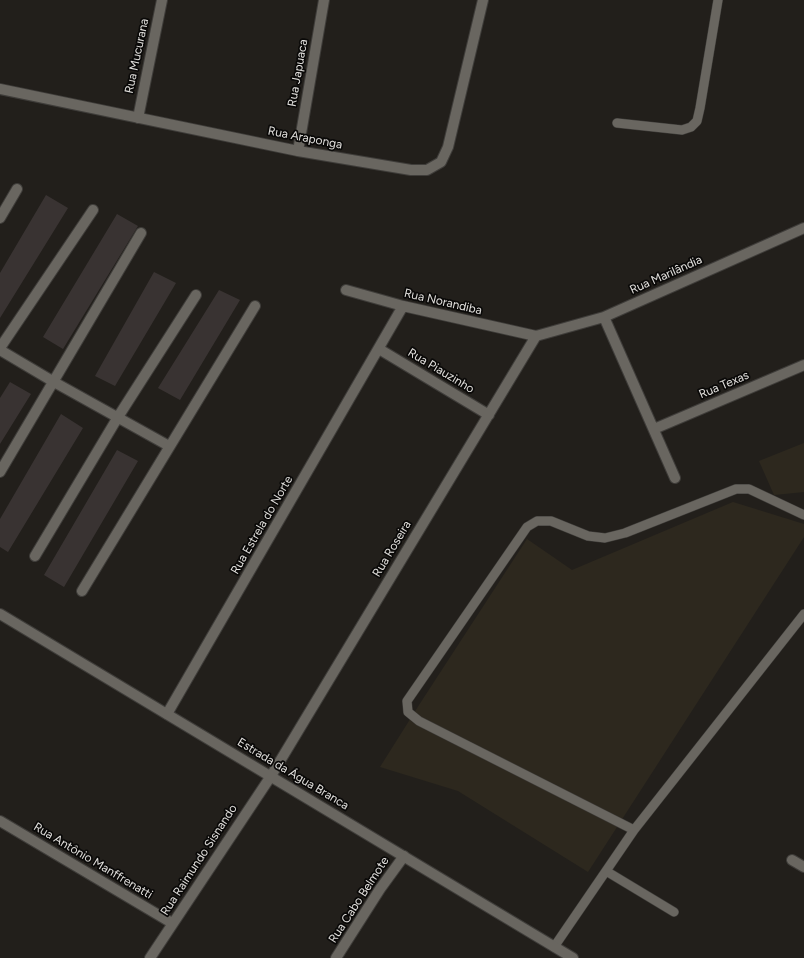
<!DOCTYPE html>
<meta charset="utf-8">
<style>
body{margin:0}
canvas{display:block;background:#221f1b}
</style>
<canvas width="804" height="958"></canvas>
<script>
const ctx = document.querySelector('canvas').getContext('2d');
ctx.lineJoin = 'round';
function fill(path, color) { ctx.fillStyle = color; ctx.fill(path, 'evenodd'); }
const toPath = rows => new Path2D(rows.map(r => 'M' + r).join(''));
function strokePath(path, color, width, dash) { ctx.strokeStyle = color; ctx.lineWidth = width; ctx.lineCap = dash ? 'butt' : 'round'; ctx.setLineDash(dash || []); ctx.stroke(path); }
function label(font, color, halo, rows, align = 'center') {
  ctx.font = font + ' Figtree,sans-serif'; ctx.lineWidth = 3.5; ctx.setLineDash([]); ctx.textBaseline = 'middle'; ctx.strokeStyle = halo; ctx.fillStyle = color; for (const [text, x, y, turn = 0] of rows) {
    ctx.save(); ctx.translate(x, y); ctx.rotate((+turn || 0) * Math.PI / 180); ctx.textAlign = isNaN(turn) ? turn : align; if (halo) ctx.strokeText(text, 0, 0); ctx.fillText(text, 0, 0); ctx.restore();
  }
}
fill(toPath([
 [804,443,804,492,774,495,759,461],
 [733,502,804,524,804,537,588,872,458,791,380,767,419,705,527,539,572,570]
]), '#2d281e');
fill(toPath([
 [46,195,68,208,0,318,0,273],
 [117,214,138,226,63,349,43,337],
 [154,272,176,283,115,386,95,376],
 [219,290,240,300,180,400,158,388],
 [10,382,31,394,0,444,0,398],
 [61,414,83,428,8,552,0,547,0,519],
 [117,450,138,461,64,587,44,575]
]), '#393332');
const service = toPath([
 [617,123,682,130,691,127,697,121,700,108,718,0],
 [634,830,419,721,408,712,407,701,527,527,537,521,551,521,588,536,605,538,625,533,736,489,749,489,804,515],
 [606,871,674,912],
 [554,947,634,830,804,614]
]);
const minor = toPath([
 [0,89,298,151,411,170,427,170,441,162,448,147,483,0],
 [138,118,162,0],
 [298,151,324,0],
 [0,218,17,189],
 [346,290,403,306,536,336,604,317,804,228],
 [604,317,675,478],
 [0,348,93,210],
 [379,349,489,415],
 [0,350,54,382,169,446],
 [654,429,804,365],
 [0,472,141,233],
 [35,556,118,417,196,295],
 [82,591,255,306],
 [167,714,403,306],
 [0,821,172,923],
 [792,860,804,867],
 [150,958,271,776,536,336],
 [336,958,380,889,404,856]
]);
const secondary = toPath([
 [0,614,573,958]
]);
strokePath(service, '#3f3d3a', 10);
strokePath(minor, '#3f3d3a', 12);
strokePath(secondary, '#3f3d3a', 12);
strokePath(service, '#696660', 9);
strokePath(minor, '#696660', 10);
strokePath(secondary, '#696660', 10);
label('12px', '#e2e0dd', '#0a0908', [
 ["Rua Mucurana",137,56,-78],
 ["Rua Japuaca",298,73,-80],
 ["Rua Araponga",305,138,11],
 ["Rua Marilândia",666,275,-24],
 ["Rua Norandiba",443,302,13],
 ["Rua Piauzinho",441,371,31],
 ["Rua Texas",724,385,-23],
 ["Rua Estrela do Norte",262,525,-60],
 ["Rua Roseira",392,549,-59],
 ["Estrada da Água Branca",293,774,31],
 ["Rua Raimundo Sisnando",199,860,-57],
 ["Rua Antônio Manffrenatti",93,861,31],
 ["Rua Cabo Belmote",359,900,-57]
]);
</script>
